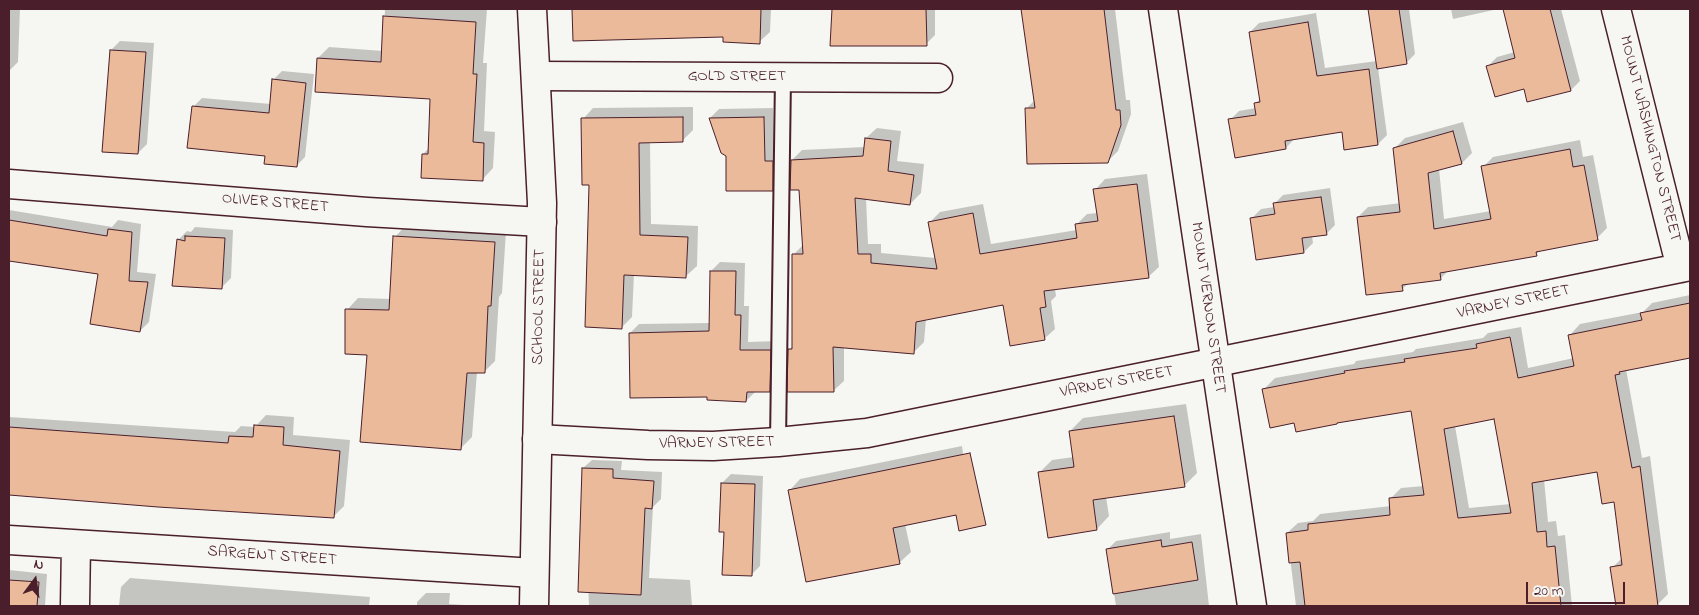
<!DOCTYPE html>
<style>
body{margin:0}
#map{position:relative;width:1699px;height:615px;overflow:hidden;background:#f6f6f2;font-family:"Indie Flower",sans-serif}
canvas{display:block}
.frame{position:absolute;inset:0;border:10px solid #4a1f2b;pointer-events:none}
.north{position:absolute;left:10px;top:555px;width:50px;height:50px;-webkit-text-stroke:4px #f6f6f2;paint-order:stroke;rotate:14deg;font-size:14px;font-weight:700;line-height:20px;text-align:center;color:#4a1f2b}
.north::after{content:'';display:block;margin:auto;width:18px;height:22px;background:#4a1f2b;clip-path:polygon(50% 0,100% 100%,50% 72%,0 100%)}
.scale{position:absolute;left:1526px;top:582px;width:99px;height:22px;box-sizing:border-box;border:2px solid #4a1f2b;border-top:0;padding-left:6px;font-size:15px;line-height:18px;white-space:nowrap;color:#4a1f2b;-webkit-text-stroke:4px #f6f6f2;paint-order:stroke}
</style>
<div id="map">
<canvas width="1699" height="615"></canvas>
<div class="frame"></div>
<div class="north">N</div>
<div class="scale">20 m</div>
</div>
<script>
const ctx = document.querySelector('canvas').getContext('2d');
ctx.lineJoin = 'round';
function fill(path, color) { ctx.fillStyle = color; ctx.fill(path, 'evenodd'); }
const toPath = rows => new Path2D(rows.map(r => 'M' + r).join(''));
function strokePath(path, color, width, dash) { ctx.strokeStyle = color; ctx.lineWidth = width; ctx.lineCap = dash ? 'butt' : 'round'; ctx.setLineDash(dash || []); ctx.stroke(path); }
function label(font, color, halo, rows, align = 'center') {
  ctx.font = font + ' "Indie Flower",sans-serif'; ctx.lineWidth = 4.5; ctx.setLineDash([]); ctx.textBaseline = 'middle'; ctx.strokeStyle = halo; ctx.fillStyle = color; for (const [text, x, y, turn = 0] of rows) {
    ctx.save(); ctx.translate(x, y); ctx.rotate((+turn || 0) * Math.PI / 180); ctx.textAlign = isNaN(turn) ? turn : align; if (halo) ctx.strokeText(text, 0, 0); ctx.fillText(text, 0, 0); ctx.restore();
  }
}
fill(toPath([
 [9,9,20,9,18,62,9,71],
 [385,9,487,9,483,63,487,63,484,131,495,132,493,168,482,180,423,154,429,148,431,98,318,58,329,47,383,51],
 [573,9,771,9,770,32,759,42,724,35,574,39],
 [833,9,935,9,935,35,926,44,831,45],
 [1023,9,1115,9,1126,100,1130,100,1131,114,1118,151,1107,162,1026,109,1035,100],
 [1369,9,1409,9,1415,54,1406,63,1378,68,1387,135,1378,144,1343,131,1295,138,1286,148,1230,120,1239,111,1256,108,1256,103,1261,98,1250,32,1259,23,1316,13,1325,68,1377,61],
 [1451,9,1498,9,1453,19],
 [1504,9,1561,9,1580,81,1571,90,1525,88,1488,66,1497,57,1515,52],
 [120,41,154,43,147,144,138,153,111,50],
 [282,71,314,74,305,157,296,166,266,155,193,107,202,98,271,104,273,80],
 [693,107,693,130,682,141,650,142,651,224,698,226,697,266,686,276,634,274,632,317,621,328,590,184,583,119,593,108],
 [773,108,774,153,782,152,781,180,772,189,710,118,719,109],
 [1463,122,1472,153,1462,163,1439,169,1444,219,1491,211,1483,167,1493,157,1580,140,1583,157,1593,155,1607,228,1597,238,1542,249,1536,254,1449,270,1440,279,1409,283,1402,289,1358,217,1368,207,1401,203,1395,148,1405,138],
 [877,128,901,131,897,161,924,164,921,193,910,204,866,198,868,244,881,244,881,253,936,258,929,223,940,212,983,204,991,244,1077,230,1076,225,1087,214,1098,213,1095,190,1105,179,1147,174,1159,267,1148,277,1055,289,1056,296,1051,301,1055,329,1044,339,1004,304,926,319,924,342,914,352,844,347,844,381,833,391,789,350,793,346,793,255,804,244,801,189,792,160,802,150,865,147,866,138],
 [1330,188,1335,225,1326,234,1312,236,1313,243,1304,252,1252,218,1261,209,1275,207,1274,204,1283,195],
 [9,210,112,227,118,220,141,224,137,272,156,274,149,322,140,331,99,273,9,260],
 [406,225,506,231,502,293,499,297,495,361,484,372,477,372,472,437,460,449,368,354,347,310,358,298,391,299,395,237],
 [195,227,233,230,231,278,222,287,178,240,187,231,191,232],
 [720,262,745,263,744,306,749,306,748,342,779,341,778,382,769,391,756,391,746,401,708,396,630,333,639,324,710,323,711,271],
 [1690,295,1690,356,1626,369,1642,458,1650,456,1668,594,1657,605,1617,606,1612,568,1623,557,1615,500,1598,470,1544,479,1548,522,1556,521,1558,536,1565,535,1572,606,1296,606,1287,533,1298,523,1313,521,1320,514,1391,506,1390,499,1401,488,1424,486,1412,410,1295,422,1264,389,1275,378,1354,364,1356,361,1413,352,1416,349,1483,338,1488,333,1521,327,1528,368,1574,358,1570,335,1580,324,1643,312,1652,303],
 [1495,417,1511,504,1469,508,1455,426],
 [1186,404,1197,473,1184,486,1106,497,1109,516,1097,529,1039,473,1052,460,1074,457,1070,431,1083,418],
 [266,415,294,417,293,435,350,440,344,506,334,516,9,493,9,417,235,432,241,426,255,427],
 [962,446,969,501,905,524,911,552,899,563,789,491,800,479],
 [592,460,622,461,621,470,662,472,661,499,653,507,649,578,690,580,692,606,589,606,583,468],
 [731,474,763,476,760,566,751,575,726,531,722,483],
 [1170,532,1170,539,1201,534,1209,606,1116,606,1107,550,1116,541],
 [9,570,47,574,45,606,9,606],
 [130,578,370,597,369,606,119,606,121,587],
 [426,593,450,593,449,604,480,606,417,606,417,602]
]), '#0003');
const building = toPath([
 [572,9,761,9,760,44,723,42,723,37,573,41,572,9],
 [832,9,926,9,927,46,830,46,832,9],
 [1021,9,1104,9,1116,110,1120,110,1121,125,1108,163,1027,164,1025,108,1035,108,1021,9],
 [1368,9,1399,9,1407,64,1377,69,1368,9],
 [1503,9,1550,9,1571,91,1527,102,1524,89,1495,97,1486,66,1515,58,1503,9],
 [383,16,476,22,473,74,477,74,473,142,484,143,483,181,421,178,422,154,428,154,430,99,315,92,317,58,381,62,383,16],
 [1308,22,1317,76,1369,69,1378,145,1344,150,1342,132,1285,141,1286,149,1235,158,1228,119,1256,115,1254,103,1260,102,1249,32,1308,22],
 [110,50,146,52,138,154,102,152,110,50],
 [272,79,306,83,297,167,264,164,265,156,187,148,192,106,269,113,272,79],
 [683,117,683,142,639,143,640,235,688,237,686,278,624,275,622,329,585,327,589,185,582,185,581,118,683,117],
 [764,117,765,161,773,161,773,191,726,191,726,156,721,153,709,118,764,117],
 [1453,131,1462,164,1428,173,1434,229,1491,219,1481,166,1570,149,1573,167,1584,165,1598,240,1536,252,1537,256,1440,273,1441,280,1402,285,1403,291,1366,295,1357,217,1400,212,1393,148,1453,131],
 [865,138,891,141,888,171,914,175,910,205,855,198,858,254,871,254,871,263,937,269,928,222,973,213,980,254,1077,238,1075,224,1098,221,1093,189,1137,184,1149,278,1044,291,1046,307,1040,308,1045,340,1010,346,1003,305,916,322,914,354,833,347,834,392,787,392,788,349,792,349,792,254,803,254,799,190,790,190,791,160,863,156,865,138],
 [1321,197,1327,235,1302,238,1304,253,1256,260,1250,218,1275,214,1273,203,1321,197],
 [9,220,107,236,108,229,132,232,129,281,148,282,140,332,90,324,98,274,9,261,9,220],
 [185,236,225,238,222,289,172,286,177,239,185,241,185,236],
 [393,236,495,242,491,306,488,306,485,373,467,373,461,450,360,442,367,355,345,354,345,309,389,310,393,236],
 [710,271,736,271,735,315,741,315,740,350,771,350,770,392,747,392,746,402,707,400,707,397,630,398,629,333,709,331,710,271],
 [1690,303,1690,358,1619,372,1620,374,1615,375,1632,468,1640,466,1658,606,1616,606,1610,567,1622,565,1614,502,1602,504,1597,472,1532,483,1537,532,1546,531,1547,547,1555,546,1561,606,1305,606,1300,562,1289,563,1286,533,1308,530,1308,524,1390,515,1389,498,1424,495,1411,411,1337,423,1337,424,1296,432,1294,423,1270,428,1262,389,1345,373,1344,371,1405,362,1404,359,1477,348,1476,344,1510,337,1518,378,1574,366,1568,335,1642,320,1640,313,1690,303],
 [1494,419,1511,513,1458,518,1444,429,1494,419],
 [1174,416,1185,487,1093,500,1097,530,1048,538,1038,472,1074,467,1069,431,1174,416],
 [254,425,284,427,283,445,340,451,334,518,158,507,9,495,9,427,228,443,229,436,253,437,254,425],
 [970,453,986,525,959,531,956,515,893,528,900,564,806,582,788,490,970,453],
 [582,468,613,469,613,478,654,481,652,509,645,508,641,595,578,592,582,468],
 [721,483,755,484,752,576,722,575,724,532,719,532,721,483],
 [1161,540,1162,547,1192,542,1198,580,1113,594,1106,549,1161,540],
 [9,580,39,582,37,606,9,606,9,580]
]);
fill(building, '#eaba9a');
strokePath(building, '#4a1f2b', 1);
const lane = toPath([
 [778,442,783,77]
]);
const street = toPath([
 [1616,9,1681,268],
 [536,76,938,78],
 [9,184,367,212,542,222],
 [537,439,648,445,713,446,778,442,867,433,1690,266],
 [9,540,534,573],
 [75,606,76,545]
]);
const secondary = toPath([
 [532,9,542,203,534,606],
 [1163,9,1252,606]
]);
strokePath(lane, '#4a1f2b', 18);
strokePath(street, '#4a1f2b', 31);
strokePath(secondary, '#4a1f2b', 31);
strokePath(lane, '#f6f6f2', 14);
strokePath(street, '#f6f6f2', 28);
strokePath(secondary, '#f6f6f2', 28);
label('16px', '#4a1f2b', '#f6f6f2', [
 ["GOLD STREET",737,77],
 ["MOUNT WASHINGTON STREET",1649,139,76],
 ["OLIVER STREET",275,204,5],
 ["VARNEY STREET",1514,303,-12],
 ["SCHOOL STREET",540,307,-89],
 ["MOUNT VERNON STREET",1207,308,82],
 ["VARNEY STREET",1117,383,-11],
 ["VARNEY STREET",717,444,-1],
 ["SARGENT STREET",272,557,4]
]);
</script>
